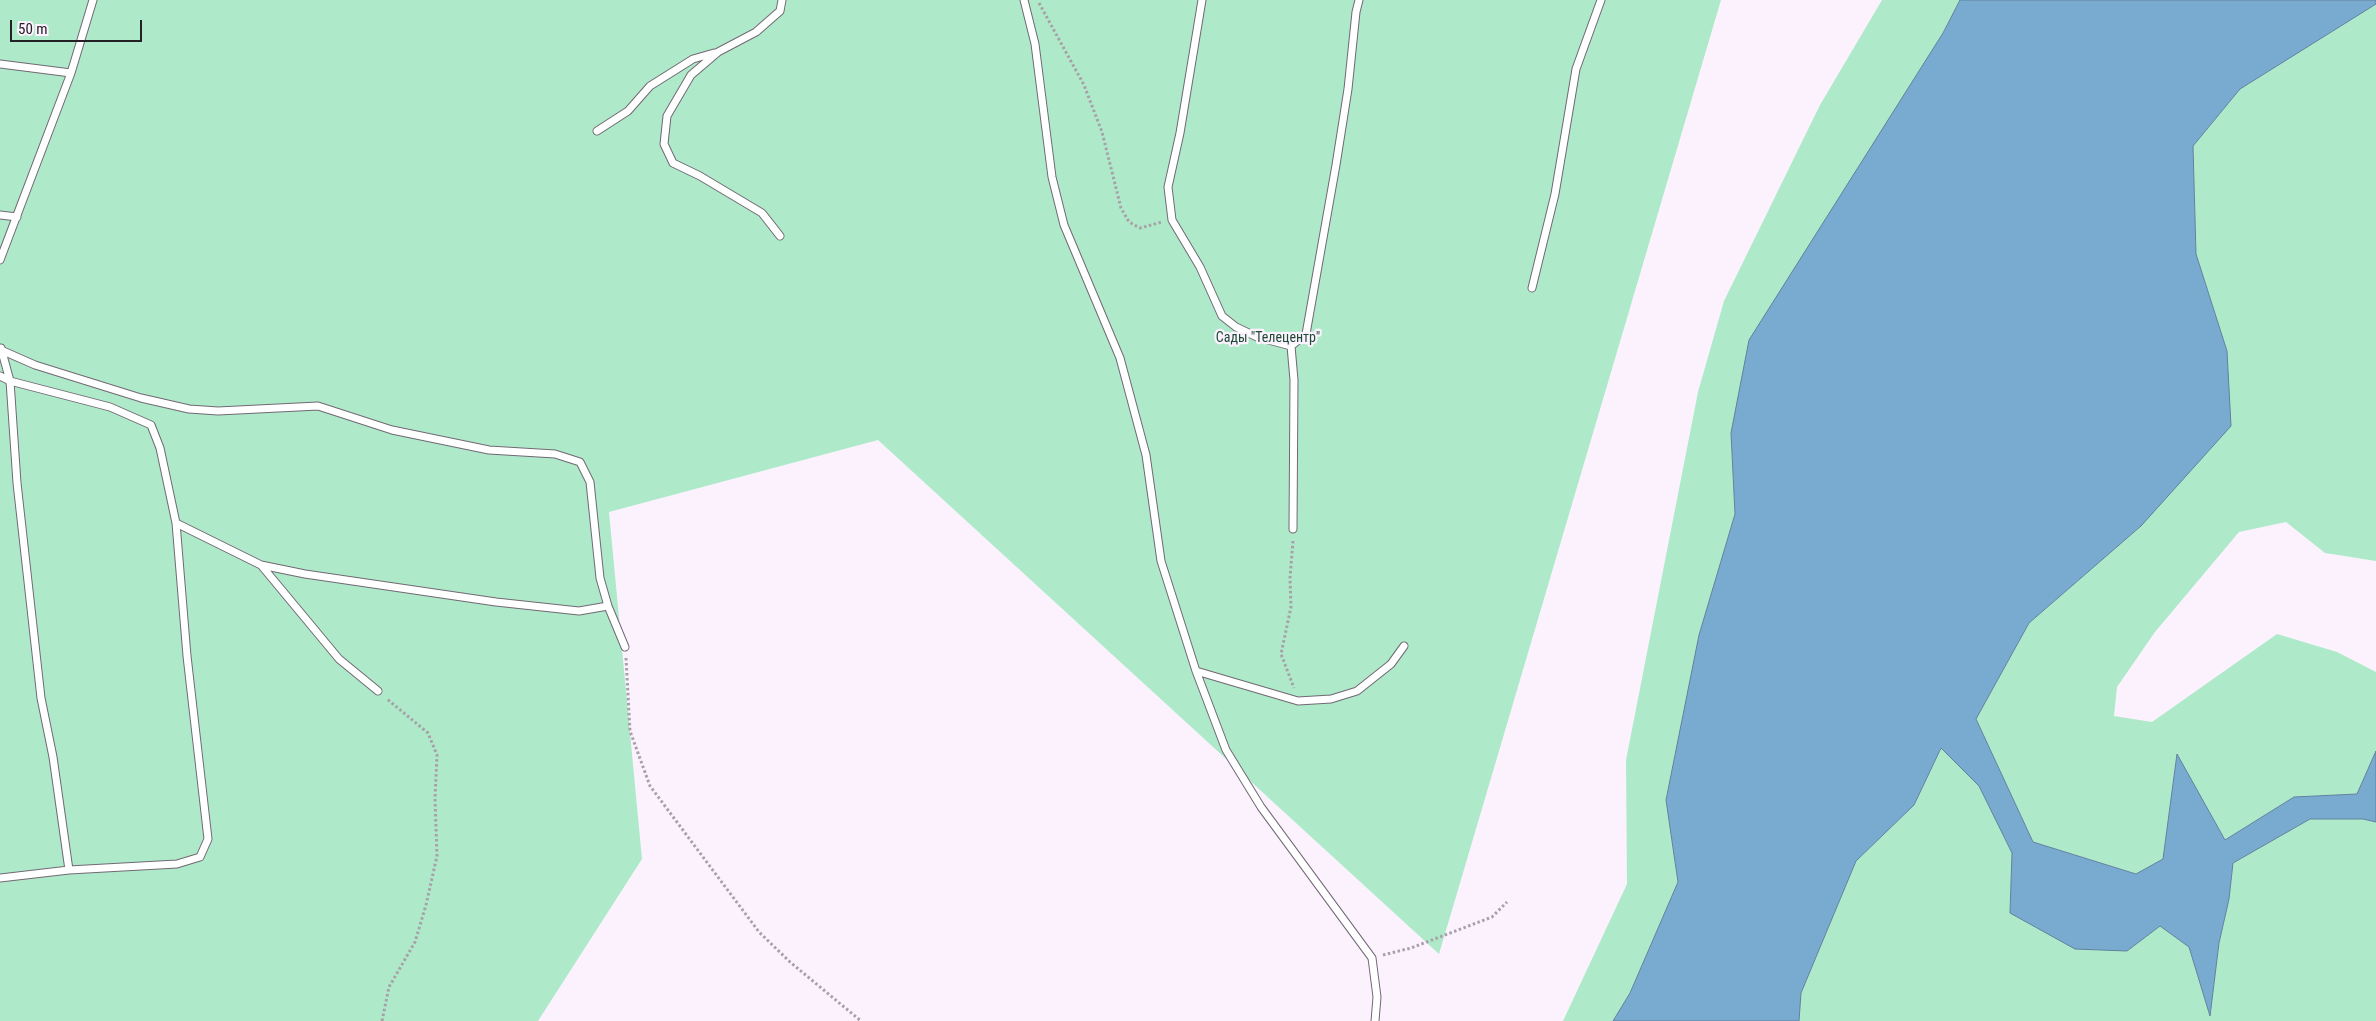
<!DOCTYPE html>
<meta charset="utf-8">
<style>
body{margin:0}
#map{position:relative;width:2376px;height:1021px;overflow:hidden;background:#fcf2fe;font-family:"Roboto Condensed",sans-serif}
canvas{display:block}
.scale{position:absolute;left:10px;top:20px;width:132px;height:22px;box-sizing:border-box;border:2px solid #242025;border-top:0;padding-left:6px;font-size:15px;line-height:18px;white-space:nowrap;color:#242025;-webkit-text-stroke:4px #fcf2fe;paint-order:stroke}
</style>
<div id="map">
<canvas width="2376" height="1021"></canvas>
<div class="scale">50 m</div>
</div>
<script>
const ctx = document.querySelector('canvas').getContext('2d');
ctx.lineJoin = 'round';
function fill(path, color) { ctx.fillStyle = color; ctx.fill(path, 'evenodd'); }
const toPath = rows => new Path2D(rows.map(r => 'M' + r).join(''));
function strokePath(path, color, width, dash) { ctx.strokeStyle = color; ctx.lineWidth = width; ctx.lineCap = dash ? 'butt' : 'round'; ctx.setLineDash(dash || []); ctx.stroke(path); }
function label(font, color, halo, rows, align = 'center') {
  ctx.font = font + ' "Roboto Condensed",sans-serif'; ctx.lineWidth = 4.5; ctx.setLineDash([]); ctx.textBaseline = 'middle'; ctx.strokeStyle = halo; ctx.fillStyle = color; for (const [text, x, y, turn = 0] of rows) {
    ctx.save(); ctx.translate(x, y); ctx.rotate((+turn || 0) * Math.PI / 180); ctx.textAlign = isNaN(turn) ? turn : align; if (halo) ctx.strokeText(text, 0, 0); ctx.fillText(text, 0, 0); ctx.restore();
  }
}
fill(toPath([
 [0,0,1721,0,1439,954,878,440,609,512,642,859,538,1021,0,1021],
 [1882,0,1960,0,1731,433,1735,514,1699,635,1666,799,1678,882,1630,993,1613,1021,1563,1021,1627,884,1626,760,1698,392,1724,301,1820,105],
 [2376,4,2376,561,2325,553,2286,522,2239,532,2155,632,2117,687,2114,716,2152,722,2277,634,2337,652,2376,672,2376,751,2358,794,2294,797,2225,840,2177,755,2163,859,2137,874,2033,842,1976,719,2029,623,2141,526,2227,351,2196,254,2193,146,2240,89],
 [1941,748,1979,786,2012,853,2010,913,2127,951,2160,926,2189,947,2210,1015,2219,943,2229,899,2233,863,2310,819,2363,819,2376,822,2376,1021,1799,1021,1801,993,1856,861,1914,805]
]), '#aeeac9');
const water = toPath([
 [1960,0,2376,0,2376,4,2240,89,2193,146,2196,254,2227,351,2231,426,2141,526,2029,623,1976,719,2033,842,2136,874,2163,859,2177,754,2225,840,2294,797,2357,794,2376,751,2376,822,2363,819,2310,819,2233,863,2229,899,2219,943,2210,1016,2189,947,2160,926,2127,951,2075,949,2010,913,2012,853,1979,786,1941,748,1914,805,1856,861,1801,993,1799,1021,1613,1021,1630,993,1678,882,1666,800,1699,635,1735,514,1731,433,1749,340,1943,33,1960,0]
]);
fill(water, '#79abd1');
strokePath(water, '#60819d', 1);
const lane = toPath([
 [1024,0,1035,44,1052,177,1064,225,1120,358,1146,455,1161,561,1196,671,1226,750,1261,807,1372,958,1377,997,1375,1021],
 [1202,0,1180,133,1168,187,1172,220,1200,267,1222,316,1236,327,1257,337,1291,346,1306,334,1336,165,1348,89,1356,12,1359,0],
 [0,64,71,73],
 [597,131,628,111,650,86,693,59,714,53],
 [0,215,17,217],
 [780,236,762,213,700,176,673,163,664,144,667,116,691,75,718,52,756,32,780,11,782,0],
 [0,260,71,73,93,0],
 [1532,288,1555,194,1576,69,1601,0],
 [1291,346,1294,380,1293,529],
 [1,350,35,365,141,398,189,409,218,411,318,406,392,430,489,450,555,454,580,462,590,482,600,578,608,606,625,647],
 [0,376,10,381,110,407,151,425,160,448,176,523,261,565,339,659,378,691],
 [261,565,305,574,496,602,579,611,608,606],
 [1196,671,1298,701,1331,699,1357,691,1391,664,1404,646],
 [69,870,177,864,200,857,208,839,187,656,176,523],
 [0,878,69,870,53,757,41,698,17,483,10,381,1,348]
]);
strokePath(lane, '#726875', 9);
strokePath(toPath([
 [1039,3,1084,85,1102,132,1121,208,1129,222,1140,228,1162,222],
 [1293,541,1290,578,1291,607,1281,654,1294,688],
 [626,658,630,731,650,786,759,932,790,962,861,1021],
 [1383,955,1411,948,1492,917,1507,902],
 [382,1021,389,987,415,942,426,905,437,856,435,799,437,755,428,733,387,699]
]), '#a8a0a9', 3, [2.5, 2.5]);
strokePath(lane, '#fff', 7);
label('14px', '#1c4b35', '#fcf2fe', [
 ["Сады \"Телецентр\"",1268,338]
]);
</script>
